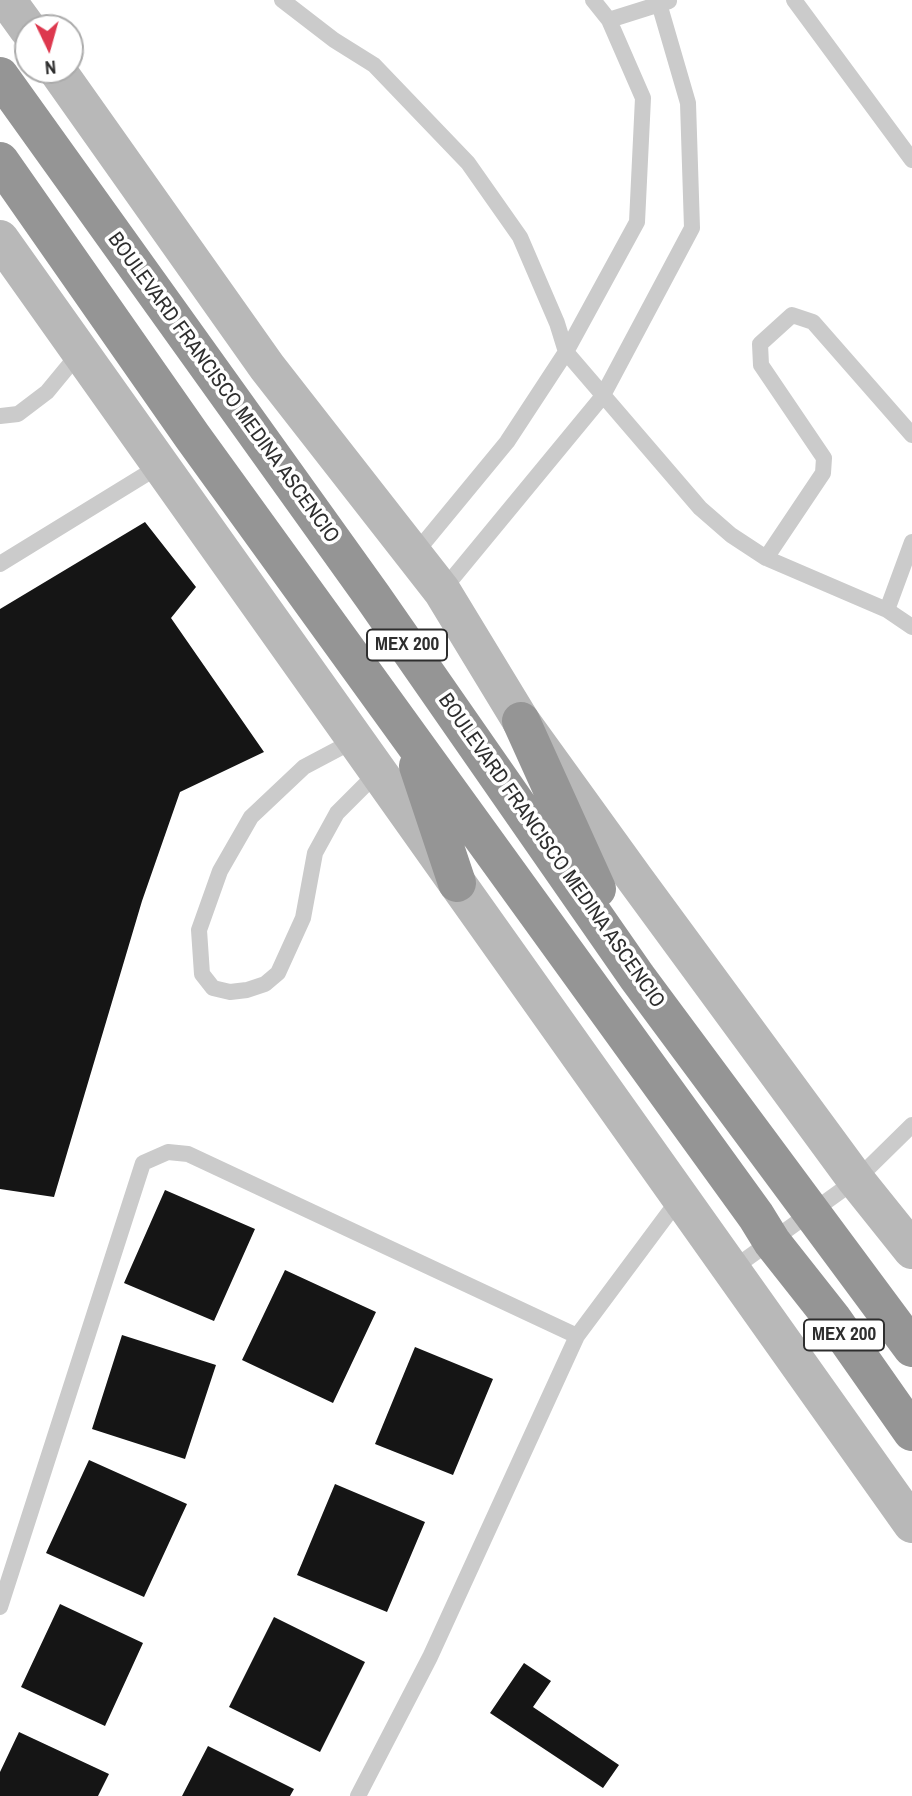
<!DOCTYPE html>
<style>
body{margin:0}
#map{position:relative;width:912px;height:1796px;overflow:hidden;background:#fff;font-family:"Archivo Narrow",sans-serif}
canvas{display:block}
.north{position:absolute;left:14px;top:14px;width:70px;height:70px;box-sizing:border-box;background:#fff;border:2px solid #ababab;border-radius:50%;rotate:175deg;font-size:19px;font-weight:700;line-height:28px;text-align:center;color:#2e2e2e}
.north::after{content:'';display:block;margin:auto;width:24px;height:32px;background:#dd384e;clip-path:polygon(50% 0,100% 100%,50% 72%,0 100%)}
</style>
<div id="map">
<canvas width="912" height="1796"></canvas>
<div class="north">N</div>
</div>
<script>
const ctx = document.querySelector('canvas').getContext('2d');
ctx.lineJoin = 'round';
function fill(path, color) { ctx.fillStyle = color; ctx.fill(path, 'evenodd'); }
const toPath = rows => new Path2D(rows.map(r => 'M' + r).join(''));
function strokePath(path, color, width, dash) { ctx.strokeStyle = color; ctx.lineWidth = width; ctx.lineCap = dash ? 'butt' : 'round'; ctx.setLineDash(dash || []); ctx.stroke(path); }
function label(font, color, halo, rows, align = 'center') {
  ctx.font = font + ' "Archivo Narrow",sans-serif'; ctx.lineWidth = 7; ctx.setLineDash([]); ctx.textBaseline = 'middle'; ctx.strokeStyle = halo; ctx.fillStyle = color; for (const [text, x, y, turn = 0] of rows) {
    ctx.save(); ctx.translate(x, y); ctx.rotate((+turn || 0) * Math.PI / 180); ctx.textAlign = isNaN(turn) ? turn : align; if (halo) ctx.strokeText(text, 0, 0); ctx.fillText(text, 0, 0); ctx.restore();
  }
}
fill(toPath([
 [145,522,196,587,171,618,264,752,180,792,142,901,54,1197,0,1189,0,609],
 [165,1190,255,1229,214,1321,124,1283],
 [285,1270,376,1312,333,1403,242,1360],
 [122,1335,216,1365,185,1459,92,1429],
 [415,1347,493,1379,453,1475,375,1444],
 [89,1460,187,1504,144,1597,46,1553],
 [335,1484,425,1522,387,1612,297,1575],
 [60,1604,143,1643,105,1726,21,1687],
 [274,1617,365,1662,320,1752,229,1707],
 [524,1663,551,1681,533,1707,619,1765,603,1788,490,1713],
 [19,1732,109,1774,98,1796,0,1796,0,1772],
 [208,1746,294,1789,290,1796,182,1796]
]), '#151515');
strokePath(toPath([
 [282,0,334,40,374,65,468,163,520,237,557,323,566,352,700,508,731,535,766,558,887,610,912,627],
 [794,0,912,160],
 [609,20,669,1],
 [0,416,18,414,47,392,80,352],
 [413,556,507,442,566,352,637,222,643,98,609,20,593,0],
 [766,558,823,473,824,458,761,365,760,344,792,315,813,322,912,435],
 [0,564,161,465],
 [442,591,602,397,692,228,688,103,658,0],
 [887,610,912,542],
 [355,740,304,767,251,817,220,871,199,930,202,974,213,988,230,992,247,990,265,984,278,973,303,918,315,853,337,813,378,772],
 [731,1270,856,1180,912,1125],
 [0,1607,143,1163,168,1152,188,1154,577,1336],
 [358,1796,430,1657,577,1336,679,1199]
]), '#cbcbcb', 16);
strokePath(toPath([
 [7,0,28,29],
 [57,70,267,367,442,591,521,721,635,879,856,1180,912,1250],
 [0,239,912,1524]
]), '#b8b8b8', 38);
strokePath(toPath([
 [0,76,373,597,637,977,912,1348],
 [0,161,192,436,756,1216,772,1242,832,1318,912,1432],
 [521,721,597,889],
 [418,766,457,883]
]), '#959595', 38);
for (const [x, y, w] of [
 [407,645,80],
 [844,1335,80]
]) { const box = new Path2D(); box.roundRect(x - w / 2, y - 15.5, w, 31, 5); ctx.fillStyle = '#fff'; ctx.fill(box); strokePath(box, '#2e2e2e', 2); }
label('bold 19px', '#2e2e2e', null, [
 ["MEX 200",407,645],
 ["MEX 200",844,1335]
]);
label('21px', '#2e2e2e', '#fff', [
 ["BOULEVARD FRANCISCO MEDINA ASCENCIO",223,388,54],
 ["BOULEVARD FRANCISCO MEDINA ASCENCIO",551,851,55]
]);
</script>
